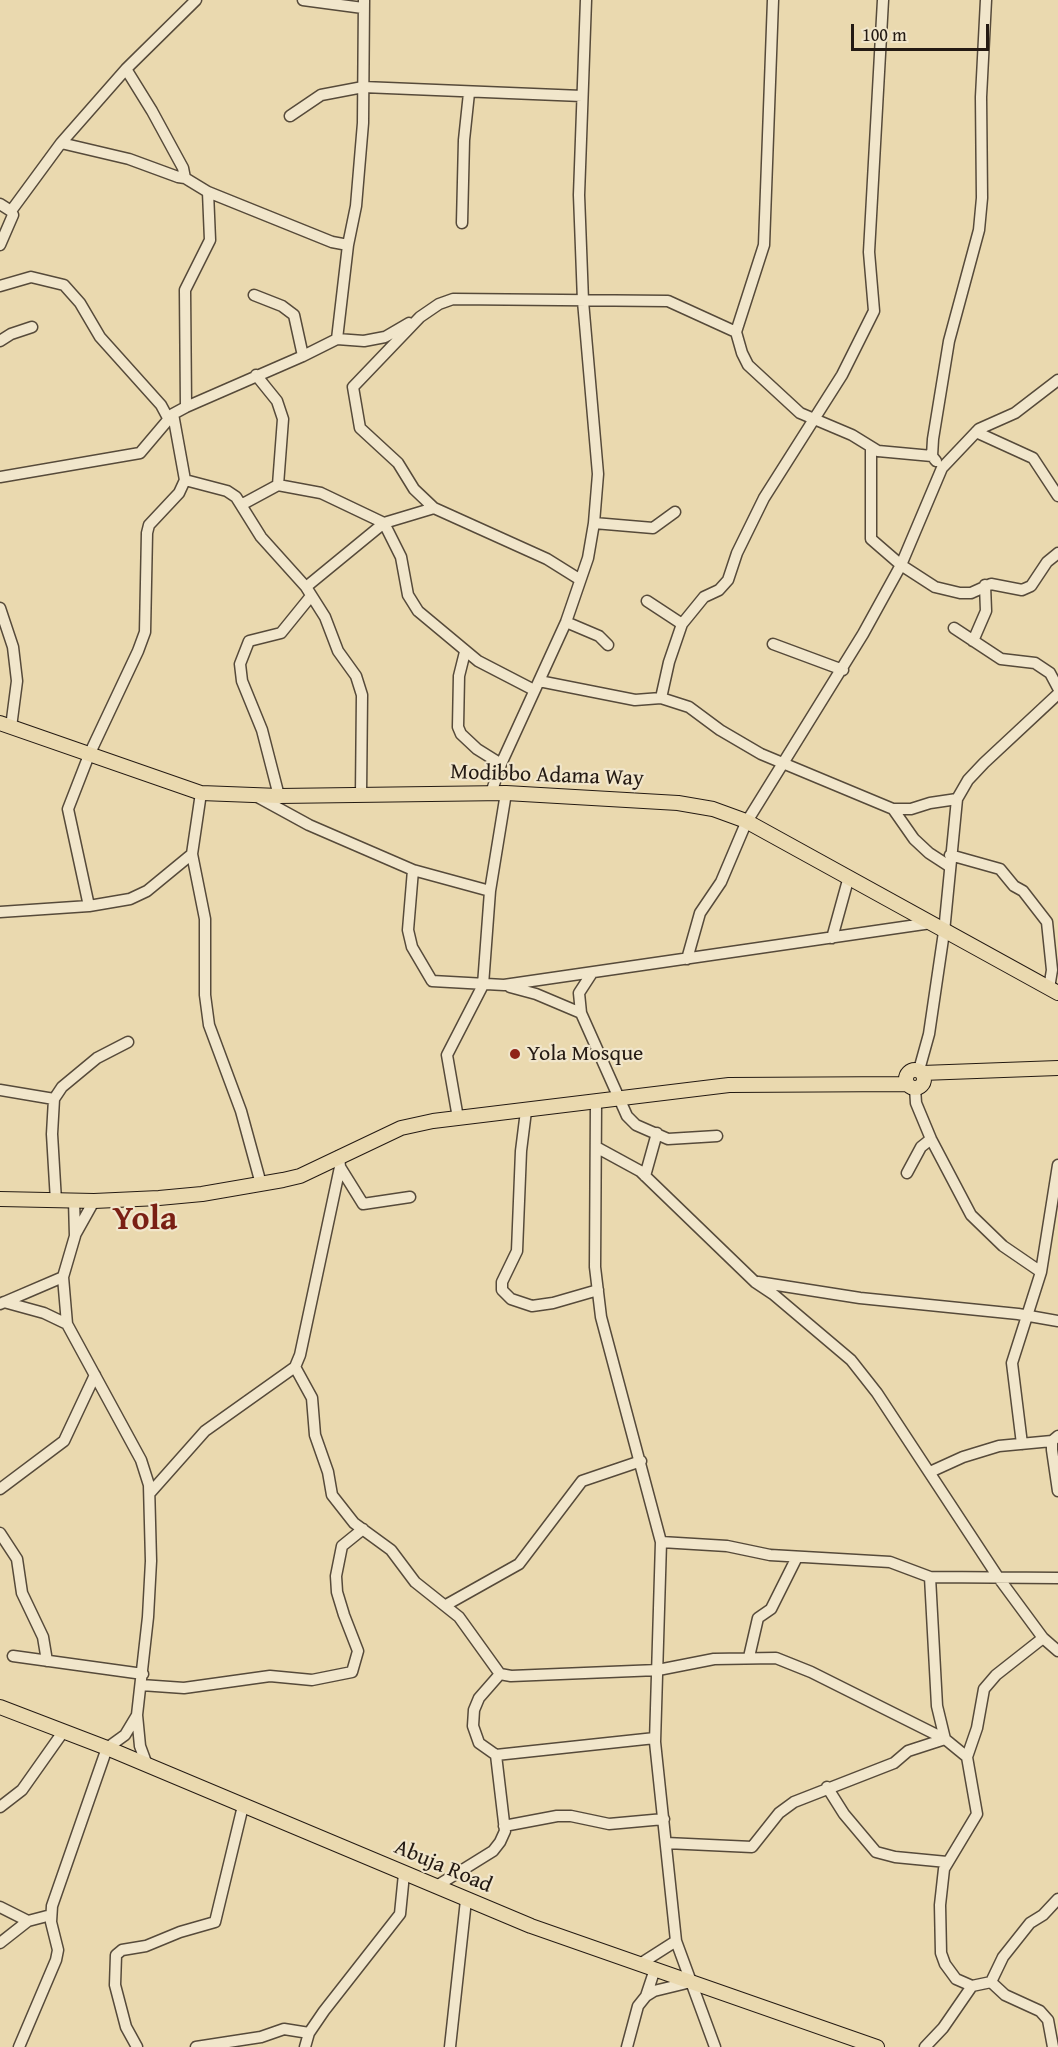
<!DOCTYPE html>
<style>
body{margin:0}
#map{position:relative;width:1058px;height:2047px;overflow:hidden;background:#ead9af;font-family:"Gentium Book Plus",serif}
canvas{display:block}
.scale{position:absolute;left:851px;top:24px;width:138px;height:27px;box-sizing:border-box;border:3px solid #241a13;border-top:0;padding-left:8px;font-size:18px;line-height:21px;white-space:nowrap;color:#241a13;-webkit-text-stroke:4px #f1e6cb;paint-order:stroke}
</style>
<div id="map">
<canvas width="1058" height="2047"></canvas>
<div class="scale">100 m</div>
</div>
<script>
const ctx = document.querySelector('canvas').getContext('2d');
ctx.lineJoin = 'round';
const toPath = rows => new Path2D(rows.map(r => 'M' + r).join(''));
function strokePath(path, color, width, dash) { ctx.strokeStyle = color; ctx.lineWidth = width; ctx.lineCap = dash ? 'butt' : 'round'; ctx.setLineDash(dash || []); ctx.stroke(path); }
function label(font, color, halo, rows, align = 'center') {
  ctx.font = font + ' "Gentium Book Plus",serif'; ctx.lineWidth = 4.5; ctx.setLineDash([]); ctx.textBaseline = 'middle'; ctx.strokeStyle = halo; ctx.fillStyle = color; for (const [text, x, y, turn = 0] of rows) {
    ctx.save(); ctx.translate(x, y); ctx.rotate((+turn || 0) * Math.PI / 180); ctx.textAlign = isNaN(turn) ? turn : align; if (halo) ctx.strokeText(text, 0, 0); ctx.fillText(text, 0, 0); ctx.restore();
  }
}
const minor = toPath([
 [303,0,363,8],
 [126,69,152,111,183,168,185,178],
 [290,116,321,95,363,87,582,96],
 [61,143,129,159,178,177,185,178,208,192,332,242,348,245],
 [0,204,11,211],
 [462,223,464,140,469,93],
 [0,245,13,215,11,211,61,143,126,69,196,0],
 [0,286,31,277,64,285,80,303,100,337,161,405,168,418,173,414],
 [254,295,282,306,294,315,303,356],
 [736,332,764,245,773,0],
 [337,339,348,245,356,206,363,123,364,0],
 [0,341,11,334,32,327],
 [256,375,277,401,283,419,278,485],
 [186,407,185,290,210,240,208,192],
 [976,432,1033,458,1058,496],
 [871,448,871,539,901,565,935,587,960,593,971,593,991,584,1022,590,1031,586,1047,562,1058,553],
 [936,461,932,456,933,439,949,341,979,230,982,198,981,97,986,0],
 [0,477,140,453,173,414,186,407,303,356,337,339,364,341,385,337,409,323],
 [185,480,227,491,236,497,261,537,306,587,325,617,338,651,356,676,362,695,361,794],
 [241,505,278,485,321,493,384,523,434,508],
 [594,523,653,528,675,512],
 [579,579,547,559,434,508,414,489,398,463,360,428,353,387,420,317,439,304,453,299,668,301,736,332,742,353,748,365,800,413,852,435,878,451,932,456],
 [306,587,384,523,401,557,408,595,418,611,478,661,534,690],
 [647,601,682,624],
 [0,608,13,647,17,681,11,727],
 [566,622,599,636,608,645],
 [954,628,1001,659,1035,663,1050,673,1058,688],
 [973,641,986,611,985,585],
 [773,644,843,670],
 [465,652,459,676,458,727,461,734,477,749,501,764],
 [539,681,635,700,661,698,689,707,720,730,761,754,893,809,911,809,930,803,957,799],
 [661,698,669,662,682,624,704,597,719,590,728,580,737,553,764,498,842,375,874,311,869,252,883,0],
 [201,793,192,854,205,919,205,995,209,1025,241,1111,261,1184],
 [491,793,501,764,566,622,588,558,594,523,598,474,583,301,579,195,586,0],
 [256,796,309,825,413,870,490,891],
 [279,796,262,730,242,681,240,664,249,641,281,633,311,596],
 [893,809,914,839,929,853,949,866],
 [950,855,1000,869,1014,886,1023,891,1047,922,1052,970,1049,988],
 [413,870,408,930,412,947,432,981,504,985,931,923],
 [89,906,68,809,89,755,138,651,145,632,147,533,149,525,179,493,185,480,173,414],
 [0,912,89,906,130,899,147,891,192,854],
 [832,938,848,880],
 [687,959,700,913,721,882,746,823,863,634,901,565,942,468,979,429,1015,413,1058,380],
 [592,973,579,993,581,1013,627,1116,636,1125,668,1139,717,1136],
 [510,987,536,994,581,1013],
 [919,1070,929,1034,944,932,957,799,968,780,984,763,1058,694],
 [915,1088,916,1103,931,1139,971,1215,1003,1246,1041,1272],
 [0,1090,54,1099],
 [596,1103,595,1267,601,1317,661,1542,655,1742,676,1941,715,2047],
 [526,1111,521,1151,517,1251,502,1282,502,1290,511,1299,532,1306,553,1303,598,1290],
 [458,1118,447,1055,483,985,490,891,506,793],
 [596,1147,640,1171,755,1282,773,1294,851,1360,877,1393,998,1577,1043,1638,1058,1651],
 [340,1167,363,1204,410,1197],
 [907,1173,921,1147,931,1139],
 [645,1176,657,1133],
 [56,1201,52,1134,54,1099,62,1087,97,1058,128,1042],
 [75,1235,94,1201],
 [63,1277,67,1324,141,1460,149,1485,151,1561,148,1617,137,1715,140,1746,147,1765],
 [758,1282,860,1298,1018,1314,1058,1321],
 [4,1302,44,1313,67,1324],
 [0,1304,63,1277,75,1236,74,1200],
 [295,1367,312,1398,315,1435,328,1472,332,1495,354,1523,391,1550,415,1582,459,1617,500,1674,511,1676,658,1670,714,1659,776,1658,811,1672,945,1739],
 [1058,1436,1052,1441,1052,1450,1058,1491],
 [1022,1444,1012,1363,1041,1272,1058,1165],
 [930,1472,963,1457,999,1446,1052,1441],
 [0,1489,64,1441,95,1375],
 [150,1493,205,1431,295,1367,300,1355,340,1167,339,1156],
 [0,1533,17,1559,22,1593,43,1637,47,1661],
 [661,1542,727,1546,770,1555,890,1562,930,1577,1058,1578],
 [930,1577,937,1706,945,1739,967,1757],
 [446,1605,519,1564,582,1481,641,1461],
 [13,1656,143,1674],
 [749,1657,758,1618,771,1609,797,1557],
 [141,1685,184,1688,270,1676,312,1680,352,1672,358,1651,344,1615,337,1592,336,1576,342,1546,363,1529],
 [496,1755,479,1743,473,1726,474,1710,479,1698,500,1674],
 [827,1787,844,1814,876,1852,895,1857,947,1862],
 [0,1807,22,1790,63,1732],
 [504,1826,557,1816,571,1816,609,1824,664,1819],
 [666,1843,752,1847,779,1813,794,1802,894,1763,908,1751,945,1739],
 [435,1887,493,1851,500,1842,505,1831,496,1755,655,1738],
 [0,1907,28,1921],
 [0,1943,28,1921,51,1915],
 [640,1964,676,1941],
 [991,1982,1005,1995,1040,2011,1048,2020,1053,2047],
 [972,1986,956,1979,945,1964,941,1953,940,1905,944,1869,977,1814,967,1757,977,1728,984,1689,996,1675,1043,1638],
 [646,1996,655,1969],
 [19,2047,56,1960,58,1950,51,1922,52,1906,107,1748,125,1735,137,1715],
 [137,2047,126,2027,115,1985,116,1955,122,1950,146,1946,180,1932,215,1922,243,1806],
 [196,2047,261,2037,284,2029,309,2033],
 [305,2047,309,2033,324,2011,400,1914,404,1874],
 [450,2047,466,1900],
 [627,2047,638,2006,646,1996,654,1991,691,1982],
 [925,2047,943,2028,972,1986,991,1982,1003,1957,1030,1923,1043,1915,1058,1899]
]);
const major = toPath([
 [0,723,201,793,279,796,506,793,678,803,713,809,746,821,1058,993],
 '906 1079a9 9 0 1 1 18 0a9 9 0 1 1-18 0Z',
 [922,1073,1058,1068],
 [0,1199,94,1201,159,1198,202,1194,283,1180,300,1176,401,1128,433,1121,729,1085,907,1084],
 [0,1707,107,1748,531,1926,877,2047]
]);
strokePath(minor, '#564a3a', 13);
strokePath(major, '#241a13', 16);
strokePath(minor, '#f1e6cb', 10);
strokePath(major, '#ead9af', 14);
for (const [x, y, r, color] of [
 [515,1054,6,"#8f2418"]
]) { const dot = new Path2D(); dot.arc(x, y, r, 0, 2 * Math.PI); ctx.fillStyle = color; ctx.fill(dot); strokePath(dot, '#f1e6cb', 2); }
label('22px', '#241a13', '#f1e6cb', [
 ["Modibbo Adama Way",547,776,2],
 ["Abuja Road",443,1867,23]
]);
label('22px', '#241a13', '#f1e6cb', [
 ["Yola Mosque",527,1054]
], 'left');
label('bold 34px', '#7a1f14', '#f1e6cb', [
 ["Yola",145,1220]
]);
</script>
